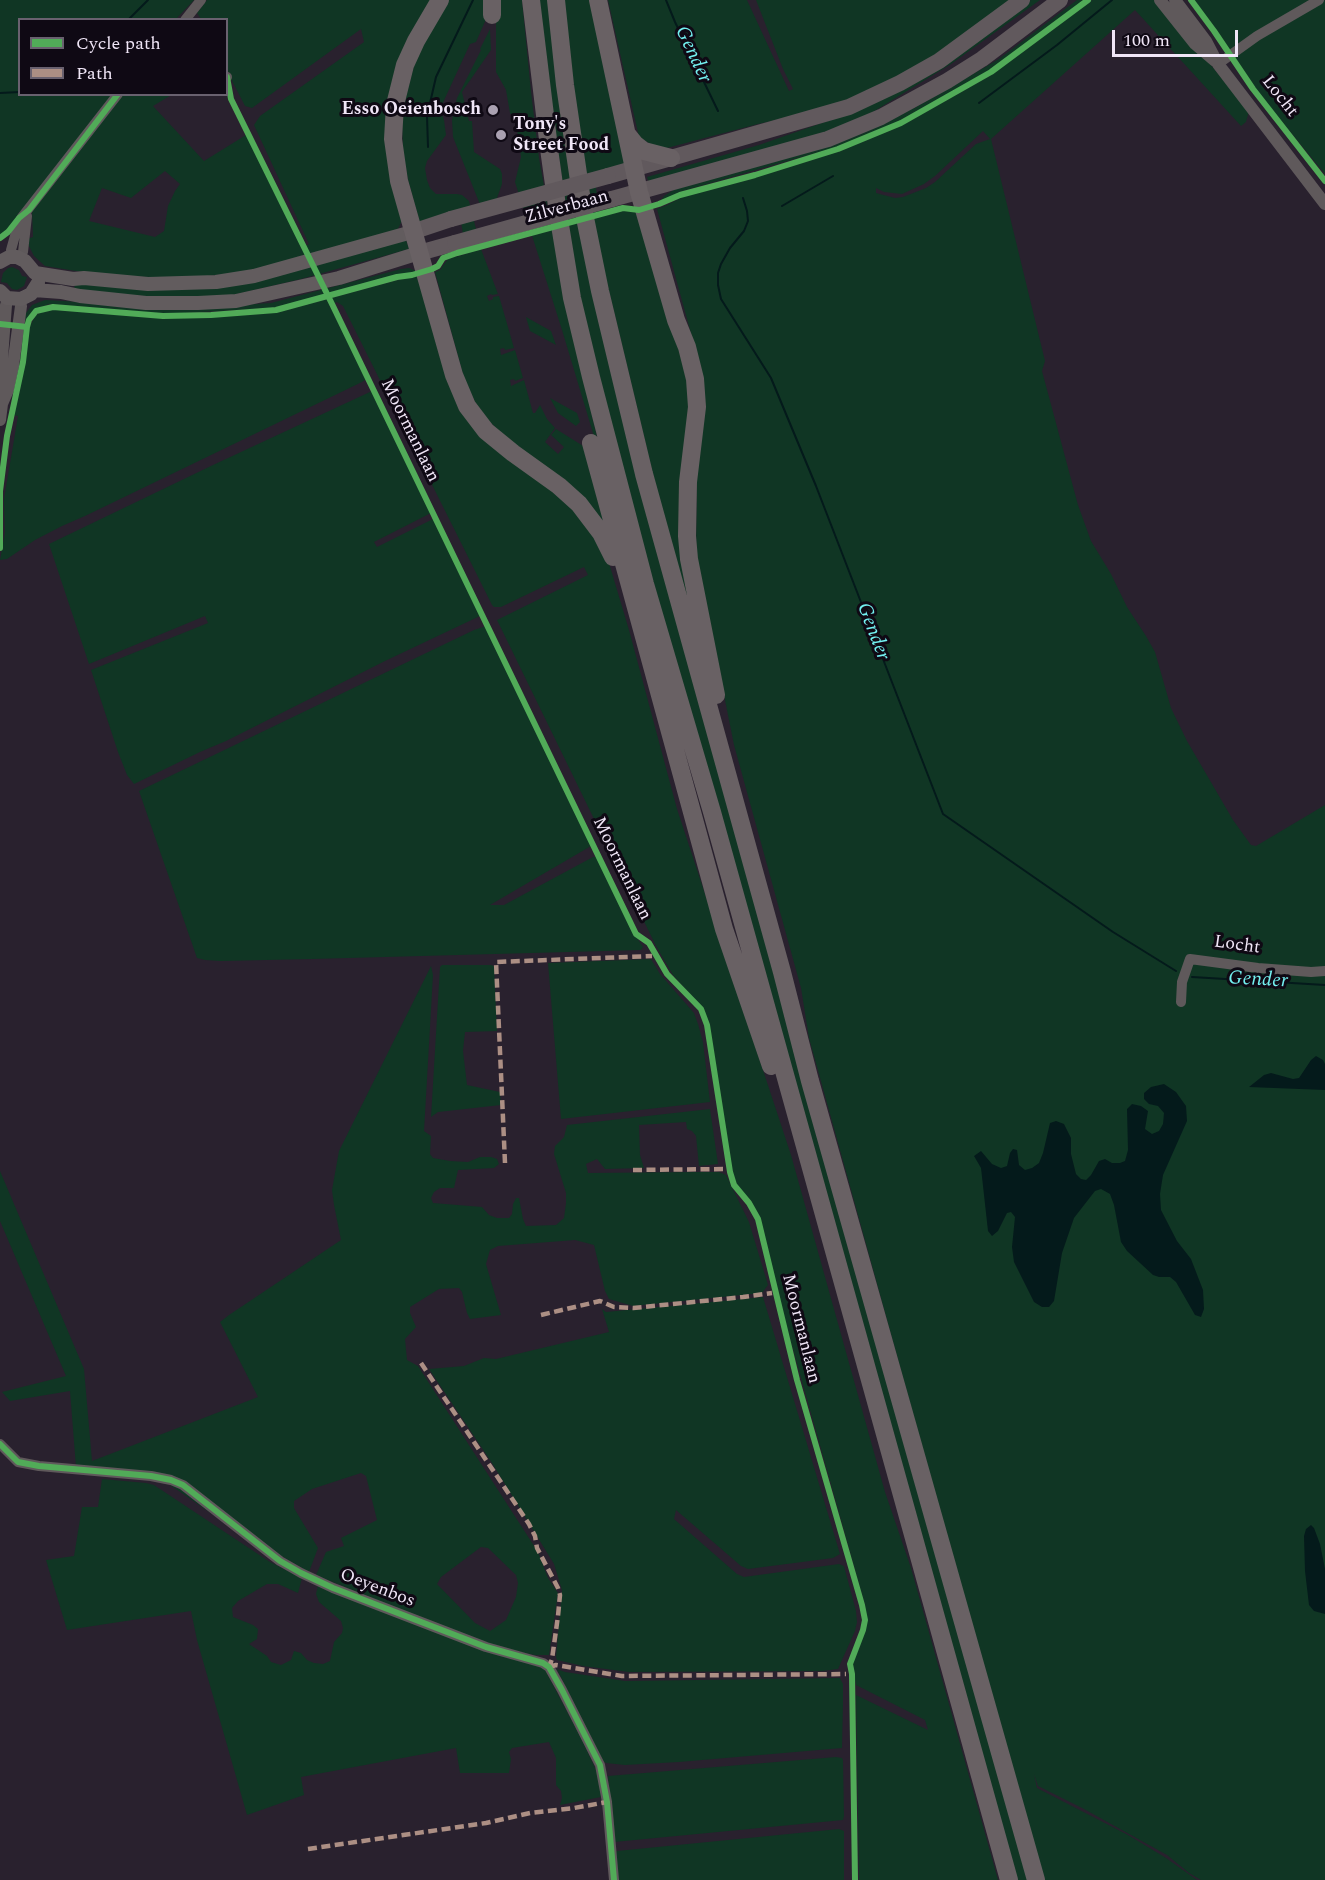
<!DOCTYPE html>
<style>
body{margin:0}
#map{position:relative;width:1325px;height:1880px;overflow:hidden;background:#29212e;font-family:Spectral,serif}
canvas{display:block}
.legend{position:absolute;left:18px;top:18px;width:210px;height:78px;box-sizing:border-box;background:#0f0914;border:2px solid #69616f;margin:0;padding:8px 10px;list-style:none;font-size:18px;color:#f0e6f7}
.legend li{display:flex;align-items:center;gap:12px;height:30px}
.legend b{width:30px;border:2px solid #69616f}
.scale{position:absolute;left:1112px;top:30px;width:126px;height:27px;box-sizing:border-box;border:3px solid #f0e6f7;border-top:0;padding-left:8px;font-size:18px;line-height:21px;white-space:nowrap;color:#f0e6f7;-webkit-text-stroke:4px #0f0914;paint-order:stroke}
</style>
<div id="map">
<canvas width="1325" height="1880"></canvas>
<ul class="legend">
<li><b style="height:8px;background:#51ab58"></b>Cycle path</li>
<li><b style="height:8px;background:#ac8f84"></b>Path</li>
</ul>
<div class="scale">100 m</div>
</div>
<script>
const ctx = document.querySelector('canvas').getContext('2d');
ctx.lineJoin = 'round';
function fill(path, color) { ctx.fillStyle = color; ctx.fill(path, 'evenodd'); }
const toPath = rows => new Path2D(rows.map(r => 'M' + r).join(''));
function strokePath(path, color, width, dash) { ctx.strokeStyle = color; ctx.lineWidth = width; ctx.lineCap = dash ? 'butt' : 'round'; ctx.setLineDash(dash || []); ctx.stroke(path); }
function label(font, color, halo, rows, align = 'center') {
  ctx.font = font + ' Spectral,serif'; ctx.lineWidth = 6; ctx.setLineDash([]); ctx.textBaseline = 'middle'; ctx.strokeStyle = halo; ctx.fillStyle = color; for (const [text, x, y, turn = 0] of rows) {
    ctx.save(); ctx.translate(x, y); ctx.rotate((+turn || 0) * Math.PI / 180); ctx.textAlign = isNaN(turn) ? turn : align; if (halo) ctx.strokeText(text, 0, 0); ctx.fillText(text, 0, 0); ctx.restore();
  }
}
fill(toPath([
 [0,0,194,0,176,19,20,20,20,94,113,95,9,229,0,235],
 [207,0,433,0,395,81,402,220,399,227,395,232,258,270,192,278,107,276,45,266,34,256,28,244,27,239,33,237,32,210,121,95,173,94,153,106,204,161,246,135,300,242,303,247,309,244,254,125,260,116,364,42,361,29,252,108,245,106,227,71,226,20,201,19,197,13],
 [165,171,180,184,175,191,168,206,164,231,155,237,89,221,102,188,131,198],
 [444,0,488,0,487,17,476,42,470,44,440,109,444,120,446,135,427,161,425,168,427,180,430,188,436,194,457,194,462,195,469,201,481,249,498,294,492,295,491,294,487,296,489,301,493,299,493,297,499,296,514,348,505,350,504,348,500,349,501,355,515,350,523,378,515,381,514,379,510,380,511,386,524,380,533,413,535,413,540,405,547,419,555,428,545,442,558,454,564,447,551,435,556,429,588,449,616,548,501,438,475,402,464,378,435,272,440,270,448,259,466,254,460,215,420,223,408,180,403,152,402,122,406,96,414,65],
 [496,0,522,0,531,92,539,158,551,225,583,378,608,483,562,330,515,182,521,157,516,122,510,113,506,90,496,72],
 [536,0,549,0,576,199,1030,1880,1014,1880,652,584,579,295],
 [564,0,593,0,630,167,595,177,598,207,601,216,626,210,637,213,692,383,685,482,705,660,662,512,598,245,578,123],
 [608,0,747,0,789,91,793,89,783,69,756,0,1015,0,933,59,835,107,758,124,667,148,657,148,639,137],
 [1031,0,1040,0,951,64,850,126,650,186,647,177,759,145,839,117,973,43],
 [1077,0,1084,0,986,73,900,121,833,148,679,192,659,203,664,196,675,189,914,108,999,59],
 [1092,0,1157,0,1249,111,1246,122,1241,126,1135,10,991,139,1045,361,1042,371,1078,505,1091,541,1111,574,1127,607,1146,636,1155,652,1171,708,1187,741,1233,820,1251,845,1256,846,1325,805,1325,1880,1201,1880,1189,1873,1167,1855,1084,1809,1038,1786,1034,1774,1037,1788,1128,1835,1166,1858,1197,1880,1042,1880,809,1038,801,988,734,745,696,555,698,359,657,209,667,205,684,196,835,152,902,125,991,75],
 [983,131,990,139,976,144,935,182,926,188,903,197,895,198,876,193,876,188,884,192,902,194,924,184,935,176],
 [1193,0,1314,0,1230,51,1213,26],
 [1325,0,1325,174,1254,88,1232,56],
 [490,29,491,50,462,92,469,121,472,121,474,152,500,169,502,174,502,184,491,215,483,212,453,137,452,120,457,98,481,50,480,49],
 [406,240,409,249,301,279,229,296,185,299,74,291,75,282,156,289],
 [12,267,19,270,22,276,27,277,24,286,17,290,12,289,7,283,1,282,3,273,8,268],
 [409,268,418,272,400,275,283,306,269,308,168,314,49,304,34,310,25,324,23,317,32,305,45,300,193,308,271,303,401,269],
 [423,275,450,382,557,489,606,553,629,630,677,809,791,1155,885,1492,911,1568,998,1880,859,1880,856,1695,928,1730,925,1720,856,1685,852,1664,865,1631,867,1620,865,1605,776,1289,758,1216,752,1205,736,1185,730,1169,709,1024,706,1019,704,1010,673,975,656,946,497,620,588,575,584,567,501,607,494,607,492,605,343,306,337,302,333,304,332,307,365,377,365,380,362,382,85,516,62,526,35,540,7,559,0,560,5,533,4,499,18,416,12,415,24,366,29,328,36,315,46,310,58,309,158,318,268,313,286,310,405,278],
 [526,317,551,331,556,345,530,331],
 [372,391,431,513,374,542,377,547,433,519,480,616,385,661,226,741,200,752,134,784,127,775,118,752,91,670,208,623,205,616,89,664,49,544,213,465],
 [550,398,577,413,580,422,576,426,558,413],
 [486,626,591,846,490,905,504,905,593,857,597,857,635,935,643,947,641,950,312,959,221,961,205,960,197,958,139,791,474,630],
 [651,959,660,974,694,1013,698,1024,703,1042,710,1102,561,1119,548,963],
 [442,965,491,965,494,966,497,1031,465,1032,463,1051,467,1085,500,1092,501,1105,438,1112,431,1117,440,967],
 [431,966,433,975,424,1131,431,1136,430,1154,433,1158,450,1161,468,1162,480,1157,491,1157,497,1159,499,1164,494,1168,458,1170,454,1188,440,1188,434,1192,431,1198,433,1203,482,1207,489,1215,497,1218,509,1218,512,1214,513,1204,516,1198,519,1198,523,1219,526,1226,556,1225,564,1218,566,1203,566,1193,554,1154,555,1146,564,1137,567,1125,710,1109,718,1164,699,1166,696,1136,692,1131,687,1129,686,1122,639,1125,640,1155,644,1168,605,1169,597,1159,586,1164,588,1173,700,1172,719,1172,726,1175,749,1222,768,1285,762,1293,633,1306,609,1299,605,1291,594,1245,575,1240,498,1246,490,1250,486,1264,501,1315,470,1319,467,1313,462,1292,459,1288,439,1289,410,1307,410,1313,416,1327,405,1339,407,1360,418,1366,538,1552,548,1578,558,1593,549,1655,535,1655,486,1645,316,1575,326,1552,344,1546,341,1538,377,1520,366,1476,361,1473,312,1489,294,1501,294,1508,318,1548,309,1572,228,1525,157,1476,76,1467,70,1391,10,1401,2,1392,66,1376,0,1221,0,1171,84,1369,92,1461,258,1397,220,1322,229,1315,341,1240,334,1205,332,1190,339,1151],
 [481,1547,488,1548,516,1575,518,1583,516,1597,506,1620,490,1631,475,1623,437,1584,441,1577],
 [763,1297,840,1554,833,1558,748,1569,741,1566,676,1510,674,1519,737,1574,744,1577,839,1564,844,1566,856,1611,857,1622,855,1631,838,1669,822,1671,629,1672,583,1666,557,1660,556,1657,562,1590,554,1564,492,1463,429,1369,464,1366,484,1358,496,1359,609,1332,602,1309,606,1312],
 [102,1479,146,1483,154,1485,270,1562,302,1578,298,1593,278,1584,267,1584,238,1601,232,1608,233,1617,253,1625,258,1629,257,1639,249,1644,267,1656,271,1662,281,1665,291,1660,294,1651,301,1653,307,1660,314,1663,323,1664,330,1661,334,1642,342,1633,343,1628,341,1621,319,1602,316,1594,318,1585,544,1668,583,1742,600,1779,601,1797,560,1805,562,1798,561,1791,556,1785,556,1758,549,1742,512,1748,509,1752,511,1759,509,1773,460,1773,456,1748,301,1777,304,1795,247,1815,197,1640,191,1611,67,1630,46,1560,74,1556,82,1507,98,1507],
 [557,1669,565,1672,625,1681,840,1678,843,1684,843,1705,842,1748,679,1762,625,1765,606,1763,602,1760],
 [836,1757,842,1758,843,1760,844,1816,843,1820,614,1842,614,1840,608,1776],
 [839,1829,844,1831,844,1880,616,1880,615,1853,617,1851]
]), '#103624');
fill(toPath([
 [1316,1056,1323,1060,1325,1064,1325,1090,1249,1087,1264,1075,1271,1073,1293,1079,1299,1078,1311,1060],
 [1164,1084,1176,1092,1186,1106,1187,1121,1163,1175,1160,1194,1161,1210,1177,1241,1191,1259,1203,1290,1204,1309,1201,1317,1195,1315,1176,1282,1170,1277,1159,1277,1153,1275,1127,1251,1121,1242,1114,1205,1110,1194,1101,1189,1095,1191,1074,1218,1062,1253,1054,1301,1049,1307,1042,1307,1034,1302,1014,1262,1012,1247,1015,1217,1011,1212,1007,1213,998,1231,992,1236,988,1231,981,1168,974,1156,981,1151,992,1164,1001,1168,1007,1166,1010,1153,1013,1149,1017,1150,1019,1165,1025,1170,1032,1168,1039,1163,1043,1153,1050,1123,1056,1121,1064,1124,1071,1138,1071,1154,1076,1174,1081,1179,1086,1180,1091,1175,1099,1161,1105,1159,1112,1163,1120,1163,1125,1161,1128,1150,1127,1109,1132,1104,1141,1106,1148,1111,1145,1129,1152,1134,1159,1131,1163,1124,1164,1113,1158,1106,1149,1104,1144,1099,1144,1093,1151,1087],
 [1311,1525,1314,1528,1320,1544,1325,1569,1325,1614,1314,1611,1309,1605,1305,1571,1304,1536,1306,1529]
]), '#041a1b');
strokePath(toPath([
 [666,0,675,22,718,111],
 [128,20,148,0],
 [0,93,20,92],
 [979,103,1057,45,1112,0],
 [428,147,427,116,436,77,473,0],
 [743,198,747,211,748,221,744,231,730,248,721,264,718,273,718,285,721,299,771,378,816,486,943,814,1113,932,1176,971],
 [782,206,833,176],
 [1192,977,1325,985]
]), '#041a1b', 2);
strokePath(toPath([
 [185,20,201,0],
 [1218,64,1257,36,1319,0],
 [226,77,227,77],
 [11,250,18,225,22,217,118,94],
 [23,252,27,216],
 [1181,1002,1182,982,1190,959,1258,968,1311,972,1325,971],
 [0,1444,18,1462,39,1466,151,1476,171,1480,183,1485,280,1561,301,1573,333,1588,486,1647,543,1663,549,1667,562,1690,600,1765,607,1802,614,1880]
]), '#5f595b', 10);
strokePath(toPath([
 [1160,0,1195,44,1215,61],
 [1175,0,1206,41,1218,64,1325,204],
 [1,396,2,358,6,305],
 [0,420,2,404,8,390,13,366,21,306]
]), '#5f595b', 12);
strokePath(toPath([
 [0,262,9,257,17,257,25,261,35,273,73,279,84,278,148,284,216,282,254,276,412,232],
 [34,290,61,292,80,296,146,303,198,303,236,301,339,278,419,253],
 [0,291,7,298,21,299,31,294,38,283]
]), '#625c5e', 14);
strokePath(toPath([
 [608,176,849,107,900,83,939,61,1022,0],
 [612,199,828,139,881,117,947,81,982,59,1060,0],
 [412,232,451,219],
 [419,253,455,243]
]), '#61595d', 16);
strokePath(toPath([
 [440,0,416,41,405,65,395,105,393,139,399,181,454,375,467,406,486,431,513,453,559,486,579,504,601,533,613,557],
 [492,0,492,15],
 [531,0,550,156,558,213,572,298,591,377,645,584,712,812,1009,1880],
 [556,0,565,85,583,208,600,291,644,474,782,972,810,1081,1036,1880],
 [598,0,639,192,676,320,687,347,695,379,697,407,688,482,687,536,689,559,716,695],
 [627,134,635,144,644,151,671,158],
 [591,443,724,929,771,1066]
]), '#696164', 18);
strokePath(toPath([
 [451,219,608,176],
 [455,243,612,199]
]), '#61595d', 16);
strokePath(toPath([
 [505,1163,496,962,652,956],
 [633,1170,726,1169],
 [541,1315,600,1301,614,1307,633,1308,743,1297,772,1293],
 [421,1363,529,1524,535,1536,537,1548,558,1588,560,1595,558,1616,552,1659,549,1667],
 [549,1667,556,1665,622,1676,846,1674],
 [308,1849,486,1823,530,1813,574,1808,607,1802]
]), '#ac8f84', 4.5, [9, 4.5]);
strokePath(toPath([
 [1191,0,1214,31,1253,89,1325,181],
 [227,77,231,99,333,306,636,934,649,943,667,974,701,1009,707,1025,730,1172,734,1185,749,1203,758,1219,797,1380,862,1605,865,1620,863,1630,850,1664,852,1674,855,1880],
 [0,238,8,232,19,218,29,210,118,94],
 [0,324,27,327,23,362,7,436,0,491,0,548],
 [27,327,29,320,36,311,53,307,163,316,211,315,276,310,397,277,412,275,432,269,438,266,443,258,457,253,623,208,639,210,659,204,680,195,755,175,838,149,901,123,991,72,1088,0],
 [0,1444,18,1462,39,1466,151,1476,171,1480,183,1485,280,1561,301,1573,333,1588,486,1647,543,1663,549,1667,562,1690,600,1765,607,1802,614,1880]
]), '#51ab58', 6);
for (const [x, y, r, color] of [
 [493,110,6,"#aaa1b1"],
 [501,135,6,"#aaa1b1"]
]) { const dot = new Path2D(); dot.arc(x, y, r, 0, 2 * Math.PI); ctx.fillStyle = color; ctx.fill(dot); strokePath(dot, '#0f0914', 2); }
label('18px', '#f0e6f7', '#0f0914', [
 ["Locht",1279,97,52],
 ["Zilverbaan",567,208,-15],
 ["Moormanlaan",409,431,64],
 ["Moormanlaan",621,869,64],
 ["Locht",1237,946,8],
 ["Moormanlaan",800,1329,76],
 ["Oeyenbos",377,1589,21]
]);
label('bold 18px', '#f0e6f7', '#0f0914', [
 ["Esso Oeienbosch",481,110],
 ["Tony's",513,125,"left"],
 ["Street Food",513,146,"left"]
], 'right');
label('italic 20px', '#73f1f1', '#0f0914', [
 ["Gender",692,55,65],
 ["Gender",872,632,69],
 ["Gender",1258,981,3]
]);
</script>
